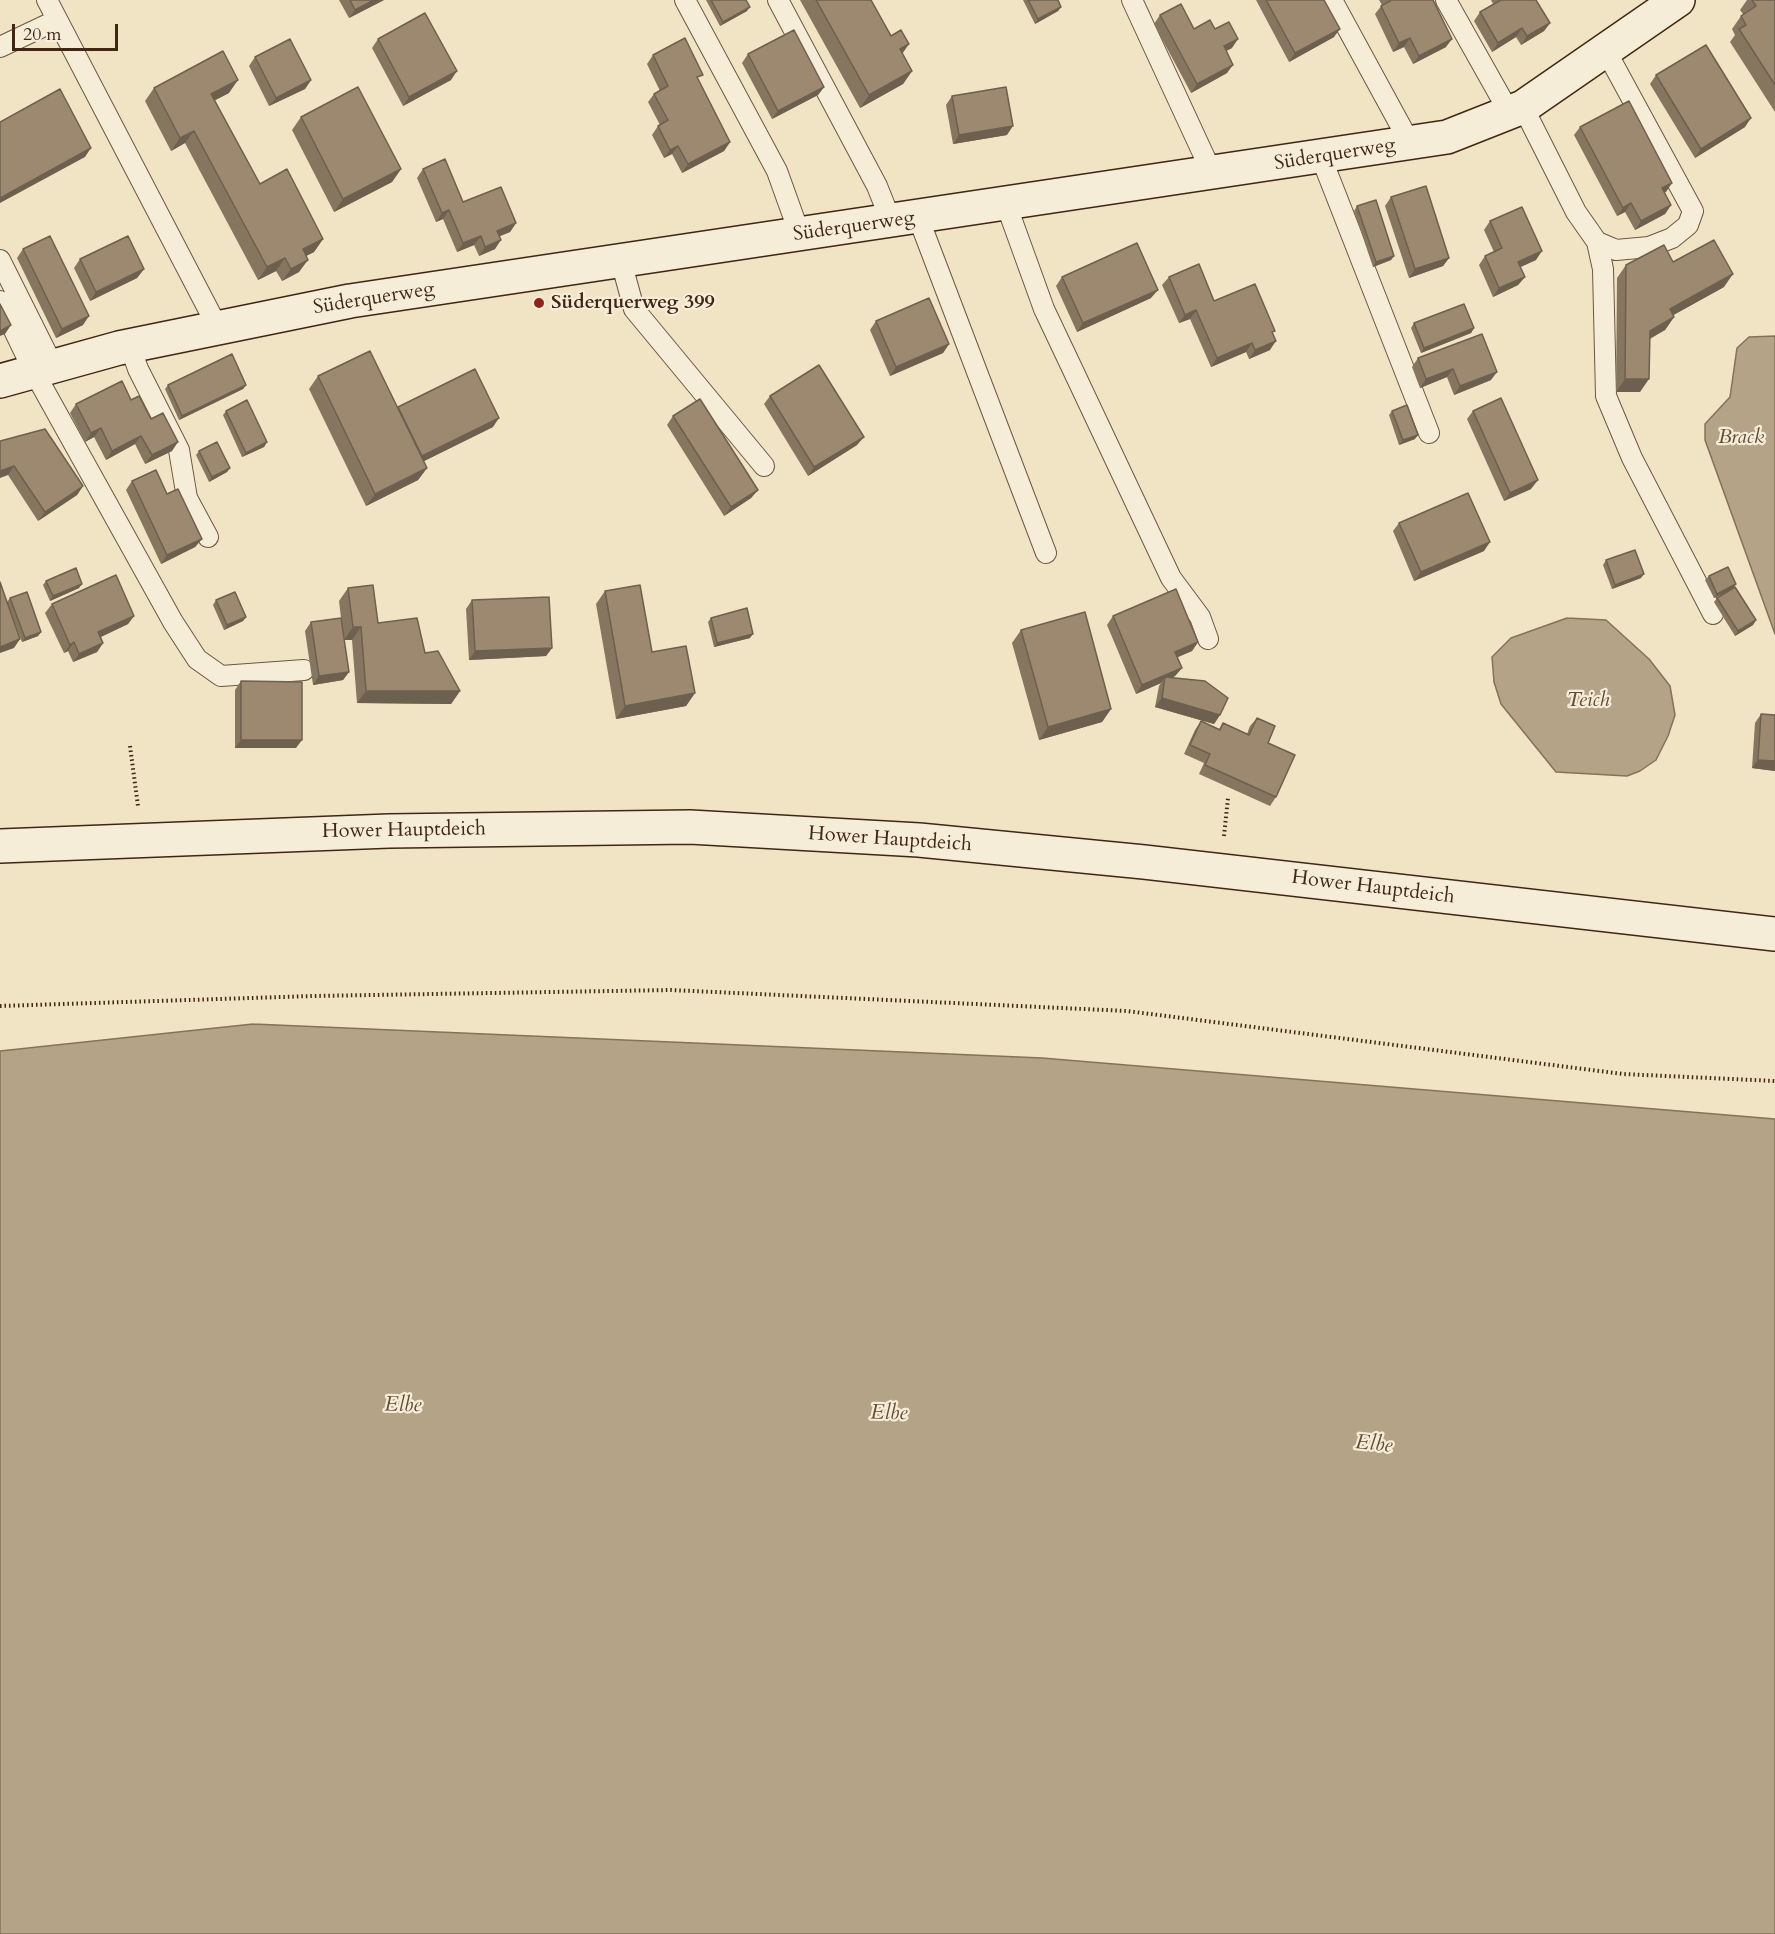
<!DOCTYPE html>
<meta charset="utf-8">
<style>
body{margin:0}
#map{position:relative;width:1775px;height:1934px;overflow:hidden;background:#f1e4c5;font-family:Cardo,serif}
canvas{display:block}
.scale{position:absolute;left:12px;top:24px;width:106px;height:27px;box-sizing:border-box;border:3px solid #402613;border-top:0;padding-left:8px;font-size:18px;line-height:21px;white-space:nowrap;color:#402613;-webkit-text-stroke:4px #f6edd9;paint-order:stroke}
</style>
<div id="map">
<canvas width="1775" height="1934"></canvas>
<div class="scale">20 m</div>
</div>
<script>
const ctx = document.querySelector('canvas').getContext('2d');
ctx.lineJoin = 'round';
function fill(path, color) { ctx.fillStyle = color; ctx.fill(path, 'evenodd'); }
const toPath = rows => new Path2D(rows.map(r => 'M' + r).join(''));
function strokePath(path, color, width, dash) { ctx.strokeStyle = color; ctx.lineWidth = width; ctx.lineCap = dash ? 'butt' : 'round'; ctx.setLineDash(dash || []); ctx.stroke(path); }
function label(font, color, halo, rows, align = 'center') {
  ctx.font = font + ' Cardo,serif'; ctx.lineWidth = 4.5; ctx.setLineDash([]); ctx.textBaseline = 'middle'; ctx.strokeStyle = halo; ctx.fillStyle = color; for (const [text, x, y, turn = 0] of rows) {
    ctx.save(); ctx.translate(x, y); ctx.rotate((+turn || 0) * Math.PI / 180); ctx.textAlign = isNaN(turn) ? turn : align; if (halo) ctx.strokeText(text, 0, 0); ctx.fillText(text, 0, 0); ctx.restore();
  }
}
const water = toPath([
 [1775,336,1775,634,1705,440,1705,424,1730,397,1737,348,1749,337,1775,336],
 [1567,618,1606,620,1649,659,1670,686,1675,715,1668,736,1656,760,1640,771,1627,776,1556,772,1501,704,1494,682,1492,657,1511,638,1567,618],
 [253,1024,1042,1058,1775,1119,1775,1934,0,1934,0,1051,253,1024]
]);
fill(water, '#b5a388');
strokePath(water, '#867159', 1.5);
const lane = toPath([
 [47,0,218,328],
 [685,0,777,171,800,235],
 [778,0,877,186,891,221],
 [1132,0,1212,173],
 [1332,0,1410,143],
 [1446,0,1509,112],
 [0,47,57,20],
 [1523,107,1576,212,1597,242,1616,250,1649,247,1672,238,1688,225,1693,211,1606,51],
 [1321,157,1429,433],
 [1006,204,1044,309,1071,366,1171,578,1200,617,1208,639],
 [918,217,1046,553],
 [1597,242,1603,269,1606,396,1632,458,1713,614],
 [0,260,53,366],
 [621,261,634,309,764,466],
 [0,301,34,372,173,622,197,659,221,676,304,670],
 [130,346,138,369,179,450,187,498,208,537]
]);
const secondary = toPath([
 [0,381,119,348,350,301,1447,137,1523,107,1678,0],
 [0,846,389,831,690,827,919,840,1144,862,1775,934]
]);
strokePath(lane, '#6c5640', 22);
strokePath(secondary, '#402613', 36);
strokePath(toPath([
 [130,746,138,806],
 [1224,836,1228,798],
 [0,1006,313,996,671,990,1127,1011,1623,1074,1775,1081]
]), '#402613', 4, [1.5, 3]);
strokePath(lane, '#f6edd9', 20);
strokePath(secondary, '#f6edd9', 33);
fill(toPath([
 [339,0,384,0,349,18],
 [706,0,746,0,747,11,720,26],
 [800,0,871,0,912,71,903,84,860,108],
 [1023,0,1058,0,1061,7,1058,11,1035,24],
 [1256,0,1324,0,1334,37,1289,62],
 [1379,0,1433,0,1446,47,1413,64,1404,47,1393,52,1375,14,1382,5],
 [1491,0,1536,0,1550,23,1544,31,1521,45,1516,37,1492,52,1474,21,1480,12,1493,4],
 [1747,0,1775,0,1775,112,1730,42,1735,35,1732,29,1741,16,1743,14,1740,10],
 [1160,15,1194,29,1215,29,1232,48,1226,51,1227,73,1191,93,1154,24],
 [378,39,451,80,403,106,372,48],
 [748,54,824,87,818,95,772,119,742,63],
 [653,55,699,81,730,142,724,151,682,173,672,154,664,158,652,135,658,126,660,125,648,102,654,94,660,91,647,64],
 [255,57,311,80,305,89,269,106,249,66],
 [1656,75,1745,127,1695,158,1650,84],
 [154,88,229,93,215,100,260,184,323,239,314,252,306,256,299,272,282,281,276,271,258,280,185,143,171,151,145,101],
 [952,96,1007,135,953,144,946,105],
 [301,117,401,169,392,182,334,212,292,130],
 [1580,127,1672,183,1664,192,1671,205,1665,214,1635,230,1625,212,1617,216,1574,135],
 [423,169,463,202,516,223,510,232,499,236,495,249,479,256,474,245,457,252,443,219,436,222,417,178],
 [1391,197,1449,258,1443,266,1409,278,1385,206],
 [1357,206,1394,256,1391,260,1373,267,1354,211],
 [1490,221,1536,260,1520,267,1525,277,1518,285,1493,297,1479,265,1485,256,1494,252,1484,230],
 [23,249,83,325,56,338,17,258],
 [80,259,144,269,137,278,90,301,74,268],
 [1673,262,1724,287,1673,315,1674,317,1665,330,1650,339,1640,392,1616,392,1617,278,1626,265],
 [1062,277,1151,298,1077,332,1056,286],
 [1169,277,1214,301,1273,334,1270,350,1249,359,1246,352,1211,367,1190,319,1179,323,1162,285],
 [876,321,949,344,943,353,890,376,870,330],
 [1414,323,1474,328,1471,333,1421,353,1411,328],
 [1418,358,1491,380,1454,395,1447,377,1420,388,1412,367],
 [318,376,398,407,493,427,424,461,427,468,418,480,366,506,309,389],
 [168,385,246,385,243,389,179,420,165,389],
 [770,396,857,445,808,476,764,404],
 [131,400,151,419,172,451,145,464,135,444,106,460,94,437,85,442,70,413,76,404],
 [226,411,267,442,264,447,242,457,223,415],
 [1392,411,1415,439,1399,445,1389,415],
 [1473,411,1531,489,1504,501,1467,419],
 [673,416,758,490,751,498,724,516,667,425],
 [0,441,83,486,77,495,38,521,8,475],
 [199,451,230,468,227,472,209,482,196,455],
 [132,481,167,494,202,539,195,547,161,564,126,490],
 [1399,523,1484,551,1414,581,1393,531],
 [1606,560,1641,578,1612,589,1603,565],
 [1709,576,1733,588,1756,620,1753,625,1735,636,1714,602,1717,598,1730,590,1714,598,1705,580],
 [46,581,79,588,50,601,43,585],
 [348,588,378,623,425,653,460,691,451,704,357,703,352,640,344,640,349,672,343,680,313,685,305,631,311,622,341,618,339,601],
 [605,591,652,652,695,693,686,706,616,719,596,604],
 [10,598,41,632,38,636,22,642,8,606,14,648,7,602],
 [216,600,246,617,243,621,224,630,213,605],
 [472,600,552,648,546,656,469,660,466,609],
 [52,604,134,616,128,624,101,637,103,643,97,652,73,662,68,651,64,653,45,613],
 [1113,616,1198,642,1192,651,1177,657,1182,668,1175,676,1172,678,1220,715,1214,724,1155,707,1159,686,1161,683,1136,694,1107,625],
 [711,618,750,638,714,647,708,622],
 [1021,630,1111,709,1102,722,1039,740,1012,643],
 [241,681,296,748,235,748,235,690],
 [1761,714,1775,715,1775,771,1752,768,1755,723],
 [1257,718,1268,743,1276,797,1270,806,1199,774,1204,763,1184,754,1195,730,1201,721,1219,729,1223,723,1247,734,1250,726]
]), '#867660');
fill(toPath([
 [374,0,384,0,349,18,355,10],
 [750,7,747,11,720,26,723,22],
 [1061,7,1058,11,1035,24,1038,19],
 [1550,23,1544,31,1521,45,1527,36],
 [1522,28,1516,37,1492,52,1498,43],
 [1340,29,1334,37,1289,62,1295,53],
 [1410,38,1404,47,1393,52,1399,43],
 [1238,39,1232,48,1218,55,1224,46],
 [1452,39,1446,47,1413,64,1419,56],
 [909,44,900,57,900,49],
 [1233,65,1227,73,1191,93,1197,84],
 [457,71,451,80,403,106,409,97],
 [912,71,903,84,860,108,869,95],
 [238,80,229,93,202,107,211,94],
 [311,80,305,89,269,106,276,98],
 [824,87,818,95,772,119,778,111],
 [1751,118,1745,127,1695,158,1701,149],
 [1013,126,1007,135,953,144,959,135],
 [194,131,185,143,171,151,180,138],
 [730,142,724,151,682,173,688,164],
 [678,146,672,154,664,158,670,150],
 [91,148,85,157,0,203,0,198],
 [401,169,392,182,334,212,343,199],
 [1672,183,1666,192,1656,197,1662,188],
 [1631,203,1625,212,1617,216,1623,208],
 [1671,205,1665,214,1635,230,1641,221],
 [449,210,443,219,436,222,442,213],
 [516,223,510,232,491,240,497,231],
 [481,236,474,245,457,252,463,243],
 [323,239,314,252,294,262,303,249],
 [501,240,495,249,479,256,485,247],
 [1542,251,1536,260,1512,271,1518,262],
 [1394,256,1391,260,1373,267,1376,262],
 [285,258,276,271,258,280,267,267],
 [1449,258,1443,266,1409,278,1415,269],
 [308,260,299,272,282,281,291,269],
 [144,269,137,278,90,301,96,292],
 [1733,274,1724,287,1661,322,1670,309],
 [1525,277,1518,285,1493,297,1499,288],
 [1158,290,1151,298,1077,332,1083,323],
 [1196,310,1190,319,1179,323,1185,315],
 [89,316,83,325,56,338,62,329],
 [1674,317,1665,330,1641,343,1650,331],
 [11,325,5,334,0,336,0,331],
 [1474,328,1471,333,1421,353,1424,348],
 [1276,341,1270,350,1249,359,1255,350],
 [1252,343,1246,352,1211,367,1217,358],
 [949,344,943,353,890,376,896,367],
 [1453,369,1447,377,1420,388,1426,379],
 [1497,372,1491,380,1454,395,1460,386],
 [1625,379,1649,379,1640,392,1616,392],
 [246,385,243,389,179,420,182,416],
 [499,418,493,427,412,467,418,458],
 [101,428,94,437,85,442,91,433],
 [1418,435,1415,439,1399,445,1403,440],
 [141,436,135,444,106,460,112,451],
 [864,437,857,445,808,476,814,467],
 [178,442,172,451,145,464,152,455],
 [267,442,264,447,242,457,246,453],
 [14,466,8,475,0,478,0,471],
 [230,468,227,472,209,482,212,477],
 [427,468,418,480,366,506,375,494],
 [1538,480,1531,489,1504,501,1510,493],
 [83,486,77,495,38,521,45,512],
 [758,490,751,498,724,516,731,507],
 [202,539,195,547,161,564,167,555],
 [1490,542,1484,551,1414,581,1421,572],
 [1644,574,1641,578,1612,589,1615,585],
 [82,584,79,588,50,601,53,596],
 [1736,584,1733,589,1714,598,1717,594],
 [134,616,128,624,92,641,98,632],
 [246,617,243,621,224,630,227,625],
 [1756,620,1753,625,1735,636,1738,631],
 [353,627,361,627,352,640,344,640],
 [41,632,38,636,22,642,25,638],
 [753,634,750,638,714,647,717,643],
 [20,639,14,648,0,653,0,647],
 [74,642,68,651,64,653,70,645],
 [1198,642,1192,651,1169,661,1175,652],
 [103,643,97,652,73,662,79,654],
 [552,648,546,656,469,660,475,651],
 [1182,668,1175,676,1164,681,1165,677,1161,683,1136,694,1142,685],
 [349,672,343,680,313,685,319,676],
 [366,691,460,691,451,704,357,703],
 [695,693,686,706,616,719,625,706],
 [1162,698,1220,715,1214,724,1155,707],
 [1111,709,1102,722,1039,740,1048,727],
 [241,740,302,740,296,748,235,748],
 [1758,760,1775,761,1775,771,1752,768]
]), '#6d604e');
const building = toPath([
 [350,0,374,0,355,10,350,0],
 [711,0,746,0,750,7,723,22,711,0],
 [816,0,871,0,891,36,901,30,909,44,900,49,912,71,869,95,816,0],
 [1028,0,1058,0,1061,7,1038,19,1028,0],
 [1266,0,1324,0,1340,29,1295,53,1266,0],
 [1390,0,1433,0,1452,39,1419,56,1410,38,1399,43,1381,6,1390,1,1390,0],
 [1501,0,1536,0,1550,23,1527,36,1522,28,1498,43,1480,12,1501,0],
 [1752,0,1775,0,1775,85,1739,29,1746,25,1741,16,1756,6,1752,0],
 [1181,4,1194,29,1210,20,1215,29,1229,22,1238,39,1224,46,1233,65,1197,84,1160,15,1181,4],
 [425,13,457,71,409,97,378,39,425,13],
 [794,30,824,87,778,111,748,54,794,30],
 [685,38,703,75,697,77,730,142,688,164,678,146,670,150,658,126,668,120,654,94,668,86,653,55,685,38],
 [290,39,311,80,276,98,255,57,290,39],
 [1706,45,1751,118,1701,149,1656,75,1706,45],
 [223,51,238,80,211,94,260,184,287,169,323,239,303,249,308,260,291,269,285,258,267,267,194,131,180,138,154,88,223,51],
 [358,87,401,169,343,199,301,117,358,87],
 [1006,87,1013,126,959,135,952,96,1006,87],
 [60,89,91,148,0,198,0,122,60,89],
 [1629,101,1672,183,1662,188,1671,205,1641,221,1631,203,1623,208,1580,127,1629,101],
 [445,159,463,202,501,187,516,223,497,231,501,240,485,247,481,236,463,243,449,210,442,213,423,169,445,159],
 [1426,186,1449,258,1415,269,1391,197,1426,186],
 [1376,200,1394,256,1376,262,1357,206,1376,200],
 [1522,207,1542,251,1518,262,1525,277,1499,288,1485,256,1502,248,1490,221,1522,207],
 [50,236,89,316,62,329,23,249,50,236],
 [128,236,144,269,96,292,80,259,128,236],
 [1714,240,1733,274,1670,309,1674,317,1650,331,1649,379,1625,379,1626,265,1664,245,1673,262,1714,240],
 [1137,243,1158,290,1083,323,1062,277,1137,243],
 [1199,264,1214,301,1255,284,1275,331,1272,332,1276,341,1255,350,1252,343,1217,358,1196,310,1185,315,1169,277,1199,264],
 [929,298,949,344,896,367,876,321,929,298],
 [0,304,11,325,0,331,0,304],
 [1464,304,1474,328,1424,348,1414,323,1464,304],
 [1482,334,1497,372,1460,386,1453,369,1426,379,1418,358,1482,334],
 [370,351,427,468,375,494,318,376,370,351],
 [232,354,246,385,182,416,168,385,232,354],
 [819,365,864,437,814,467,770,396,819,365],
 [475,369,499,418,422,456,398,407,475,369],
 [122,381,131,400,139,396,151,419,163,413,178,442,152,455,141,436,112,451,101,428,91,433,76,404,122,381],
 [1501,398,1538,480,1510,493,1473,411,1501,398],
 [700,399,758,490,731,507,673,416,700,399],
 [247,400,267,442,246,453,226,411,247,400],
 [1407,405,1418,435,1403,440,1392,411,1407,405],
 [45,429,83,486,45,512,14,466,0,471,0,441,45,429],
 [217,442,230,468,212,477,199,451,217,442],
 [156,470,167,494,178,489,202,539,167,555,132,481,156,470],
 [1468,493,1490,542,1421,572,1399,523,1468,493],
 [1635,550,1644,574,1615,585,1606,560,1635,550],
 [1728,567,1736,584,1717,594,1709,576,1728,567],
 [76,568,82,584,53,596,46,581,76,568],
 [116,575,134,616,98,632,103,643,79,654,74,642,70,645,52,604,116,575],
 [0,582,20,639,0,647,0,582],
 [373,585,378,623,417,618,425,653,438,651,460,691,366,691,361,627,353,627,348,588,373,585],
 [640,585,652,652,686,646,695,693,625,706,605,591,640,585],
 [1735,587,1756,620,1738,631,1717,598,1735,587],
 [1176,589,1198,642,1175,652,1182,668,1142,685,1113,616,1176,589],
 [27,592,41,632,25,638,10,598,27,592],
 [235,592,246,617,227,625,216,600,235,592],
 [549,597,552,648,475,651,472,600,549,597],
 [747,608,753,634,717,643,711,618,747,608],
 [1085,612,1111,709,1048,727,1021,630,1085,612],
 [341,618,349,672,319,676,311,622,341,618],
 [1165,677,1205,681,1228,698,1220,715,1162,698,1165,677],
 [241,681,302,682,302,740,241,740,241,681],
 [1761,714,1775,715,1775,761,1758,760,1761,714],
 [1257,718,1275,726,1268,743,1295,755,1276,797,1205,765,1210,754,1190,745,1201,721,1220,730,1223,723,1249,735,1257,718]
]);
fill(building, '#9c8970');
strokePath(building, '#6d604e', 1.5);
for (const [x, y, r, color] of [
 [539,303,6,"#8f2418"]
]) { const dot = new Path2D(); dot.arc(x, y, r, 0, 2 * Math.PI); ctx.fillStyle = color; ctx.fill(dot); strokePath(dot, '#f6edd9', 2); }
label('20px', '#402613', '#f6edd9', [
 ["Süderquerweg",1335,155,-9],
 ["Süderquerweg",854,227,-8],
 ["Süderquerweg",374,299,-9],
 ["Hower Hauptdeich",404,831,-1],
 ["Hower Hauptdeich",890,840,4],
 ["Hower Hauptdeich",1373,888,7]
]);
label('bold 20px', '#402613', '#f6edd9', [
 ["Süderquerweg 399",551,303]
], 'left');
label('italic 21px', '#634c36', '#f6edd9', [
 ["Brack",1741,438],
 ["Teich",1588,701],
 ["Elbe",403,1406,1],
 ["Elbe",889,1414,1],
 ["Elbe",1374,1445,6]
]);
</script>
